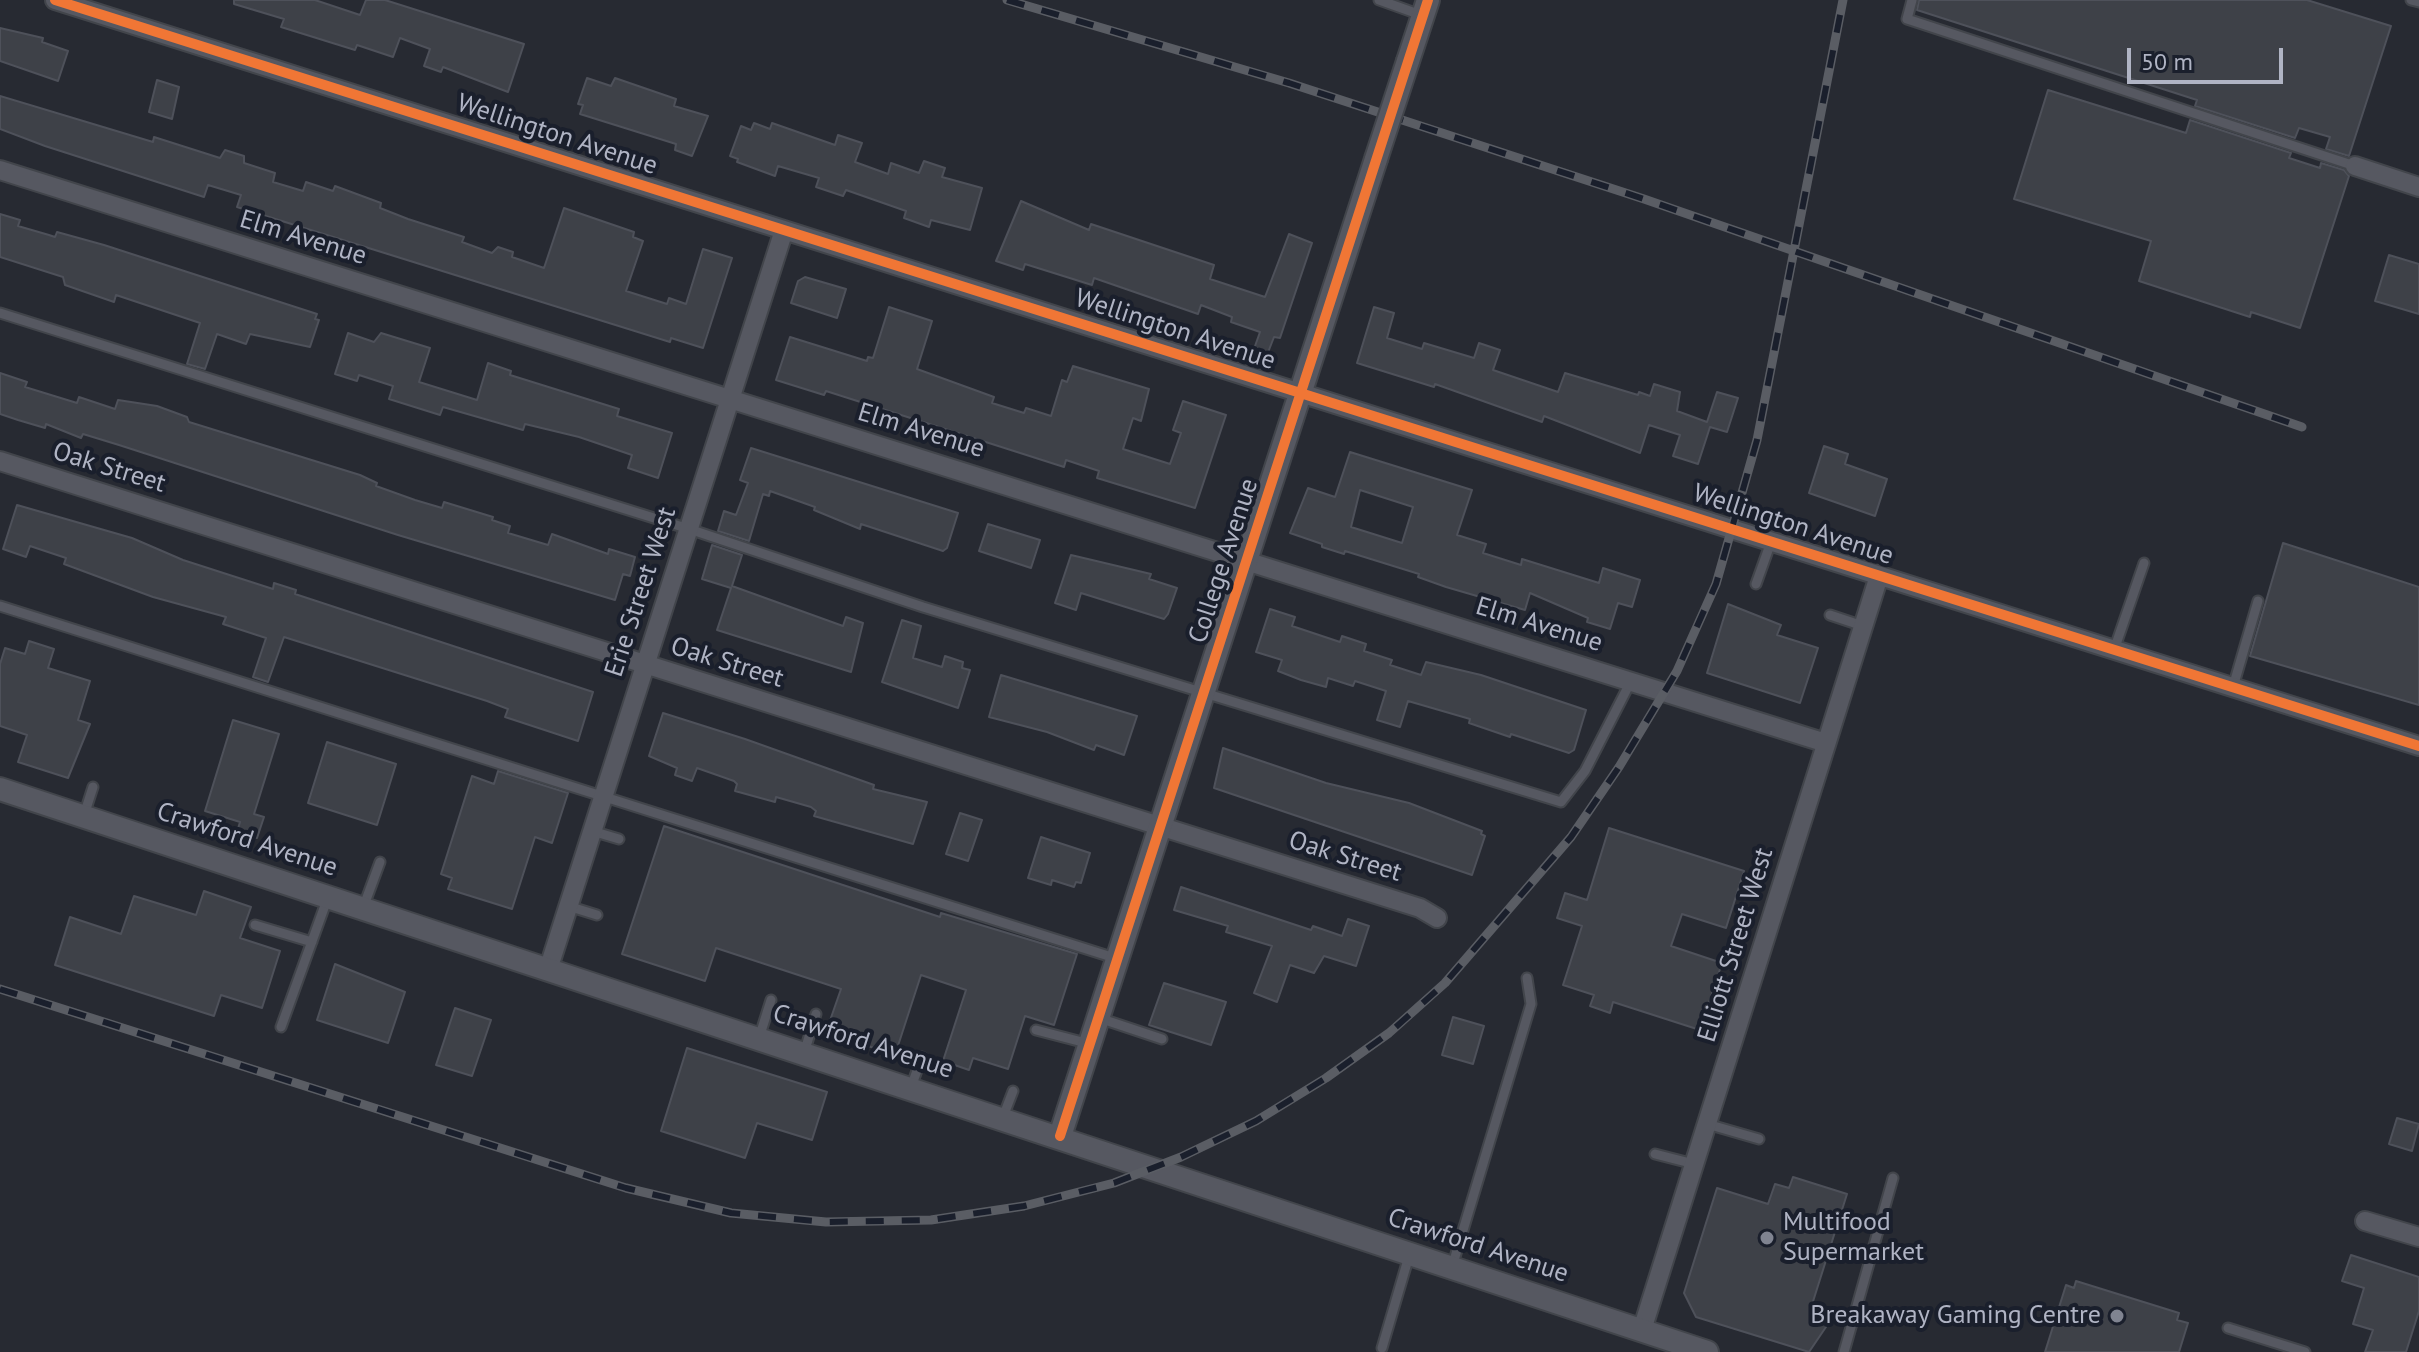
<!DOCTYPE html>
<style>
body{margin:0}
#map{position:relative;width:2419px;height:1352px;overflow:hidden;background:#272a32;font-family:"PT Sans",sans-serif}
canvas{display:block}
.scale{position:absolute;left:2127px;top:48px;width:156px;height:36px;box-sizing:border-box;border:4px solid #b0b4c4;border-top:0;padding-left:10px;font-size:24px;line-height:28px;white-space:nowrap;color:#b0b4c4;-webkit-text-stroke:6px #1a1f2c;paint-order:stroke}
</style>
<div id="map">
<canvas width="2419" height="1352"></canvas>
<div class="scale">50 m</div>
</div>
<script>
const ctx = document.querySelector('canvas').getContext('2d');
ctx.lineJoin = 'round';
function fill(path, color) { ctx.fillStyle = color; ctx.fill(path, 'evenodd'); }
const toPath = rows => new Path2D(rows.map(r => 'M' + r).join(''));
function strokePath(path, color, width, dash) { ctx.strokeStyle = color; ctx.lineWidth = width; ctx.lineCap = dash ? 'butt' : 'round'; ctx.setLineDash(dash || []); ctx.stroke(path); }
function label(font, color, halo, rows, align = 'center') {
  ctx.font = font + ' "PT Sans",sans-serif'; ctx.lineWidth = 8; ctx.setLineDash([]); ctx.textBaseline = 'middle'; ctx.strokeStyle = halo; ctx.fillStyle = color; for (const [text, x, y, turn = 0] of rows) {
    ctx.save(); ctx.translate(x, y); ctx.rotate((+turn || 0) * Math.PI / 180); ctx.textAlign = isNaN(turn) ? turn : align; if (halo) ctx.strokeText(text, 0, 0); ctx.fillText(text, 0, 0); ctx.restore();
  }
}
const building = toPath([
 [234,0,315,0,360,15,366,0,385,0,524,44,508,92,443,67,441,72,424,66,430,49,400,38,393,57,357,45,355,50,281,27,284,19,234,4,234,0],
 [1919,0,2307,0,2391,26,2349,156,2326,149,2330,137,2299,128,2295,138,2195,106,2197,100,1917,10,1919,0],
 [0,28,43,38,42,42,68,51,58,81,0,61,0,28],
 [587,78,611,86,615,78,676,99,674,106,708,116,692,156,675,150,676,144,580,114,583,105,578,104,587,78],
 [157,80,179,87,172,119,149,112,157,80],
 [2048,90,2186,133,2190,120,2291,153,2289,158,2320,168,2321,163,2344,170,2349,176,2300,328,2251,312,2250,317,2139,281,2151,241,2014,199,2048,90],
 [0,96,153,142,154,137,220,158,225,150,244,156,244,163,275,173,273,182,303,191,306,182,333,191,335,186,381,203,380,208,408,219,464,237,462,242,492,253,498,247,513,252,512,257,544,268,564,208,634,232,633,237,643,241,626,291,667,304,669,298,686,304,703,249,732,258,703,348,671,338,670,342,237,207,241,195,208,185,204,197,45,146,0,129,0,96],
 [754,123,770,129,772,123,835,145,838,135,862,143,855,162,888,174,891,163,919,173,924,161,945,168,942,177,982,188,970,230,931,220,929,227,904,218,906,211,846,190,843,196,816,187,819,178,778,166,775,176,737,162,738,159,730,156,741,126,751,130,754,123],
 [1021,201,1089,230,1091,224,1214,265,1210,279,1265,297,1289,234,1312,243,1280,338,1274,337,1262,368,1249,363,1260,332,1231,322,1232,317,1201,305,1198,314,1094,278,1092,285,1025,264,1023,270,996,261,1021,201],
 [0,214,20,220,18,226,49,235,55,237,57,232,104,245,317,314,315,319,319,320,310,347,250,334,246,344,217,334,205,369,187,364,200,323,116,295,114,302,65,285,63,277,0,257,0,214],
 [2389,255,2419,264,2419,314,2375,301,2389,255],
 [805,277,846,289,837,318,791,303,798,281,805,277],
 [889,307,932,321,917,369,994,397,992,403,1024,413,1026,408,1051,416,1062,380,1067,382,1073,366,1149,389,1141,421,1133,418,1123,449,1170,464,1181,433,1173,430,1183,401,1226,415,1195,508,1097,478,1099,471,1066,460,1064,467,826,391,824,395,776,380,790,337,867,361,868,357,873,358,889,307],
 [1374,307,1394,313,1387,338,1422,349,1424,343,1474,358,1479,343,1500,350,1493,370,1558,392,1565,373,1638,395,1639,392,1650,396,1654,384,1680,392,1677,411,1707,422,1717,392,1738,398,1727,432,1710,427,1698,464,1673,456,1680,435,1649,425,1640,453,1544,416,1542,422,1435,384,1434,387,1357,363,1374,307],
 [348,333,374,342,381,333,430,348,419,382,477,400,488,363,511,371,510,375,619,409,617,416,672,433,658,478,628,468,632,455,579,437,525,424,523,430,443,407,440,415,389,399,393,386,359,375,357,381,335,374,348,333],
 [0,373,27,382,25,387,77,403,79,397,115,409,118,400,157,406,187,417,189,422,360,475,377,483,376,486,415,500,442,508,444,502,493,517,492,520,510,526,508,533,548,545,552,534,608,554,609,549,635,557,630,576,623,574,615,600,398,535,119,445,83,434,81,438,46,424,45,428,18,420,0,414,0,373],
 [1824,446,1848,454,1845,464,1887,479,1875,516,1809,493,1824,446],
 [751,448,958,513,947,548,943,551,861,524,860,529,814,510,815,507,770,491,769,496,763,494,749,541,718,531,724,511,736,515,748,483,740,480,751,448],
 [1350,452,1472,490,1457,535,1486,544,1483,553,1521,565,1522,559,1599,583,1603,568,1640,580,1632,607,1618,603,1610,629,1587,622,1588,618,1530,593,1525,610,1446,587,1418,577,1419,574,1345,551,1344,554,1322,547,1322,544,1290,533,1308,488,1335,497,1350,452],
 [1360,490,1413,507,1402,543,1351,527,1360,490],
 [17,505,132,538,183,560,273,589,274,583,296,590,295,594,593,692,578,741,505,717,508,709,487,701,284,637,268,682,253,677,266,638,223,624,226,617,153,597,64,564,66,558,30,546,26,557,3,549,17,505],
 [988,524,1040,540,1031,568,979,551,988,524],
 [2283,543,2419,587,2419,705,2250,656,2283,543],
 [712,545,742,555,732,586,843,626,846,617,863,623,851,672,717,630,731,588,702,579,712,545],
 [1071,555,1151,574,1149,579,1177,588,1168,614,1164,619,1081,593,1076,610,1055,603,1071,555],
 [1728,604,1781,625,1777,635,1818,648,1800,703,1707,673,1728,604],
 [1270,609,1295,617,1292,626,1340,642,1342,636,1366,644,1364,651,1392,660,1390,665,1421,675,1426,662,1481,675,1586,710,1574,750,1569,753,1511,734,1510,737,1469,723,1470,719,1408,701,1400,727,1377,720,1386,691,1355,681,1353,686,1328,678,1326,687,1301,680,1278,671,1282,660,1256,652,1270,609],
 [902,620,921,626,913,658,942,667,945,656,963,662,962,668,970,670,958,708,882,682,902,620],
 [29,641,54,649,48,668,90,681,78,720,90,724,68,778,18,762,27,735,0,726,0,664,5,648,25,654,29,641],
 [1001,675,1137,716,1124,755,1096,745,1094,750,1047,732,989,717,1001,675],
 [663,713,745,739,874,785,873,789,927,802,913,844,814,816,816,811,811,807,776,797,775,802,735,791,737,784,734,781,697,768,692,781,675,775,677,768,649,756,663,713],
 [233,720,279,734,254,814,264,817,257,838,237,832,240,822,205,811,233,720],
 [327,742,396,764,377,825,308,803,327,742],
 [1223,748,1326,783,1409,803,1482,831,1481,834,1485,836,1472,875,1214,788,1223,748],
 [498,771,568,793,552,843,535,837,512,909,448,889,452,878,441,874,472,776,494,784,498,771],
 [960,813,982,820,968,861,946,854,960,813],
 [664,826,940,917,941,913,1077,954,1054,1025,1025,1016,1008,1069,973,1058,969,1070,943,1061,966,990,921,975,895,1055,826,1032,841,989,716,948,705,981,622,954,664,826],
 [1609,828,1744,871,1726,928,1682,914,1671,946,1722,963,1700,1030,1613,1002,1610,1013,1590,1006,1594,995,1563,985,1582,926,1557,918,1565,893,1587,900,1609,828],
 [1041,837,1090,853,1081,883,1076,882,1074,887,1052,880,1051,885,1028,878,1041,837],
 [1181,887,1311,930,1313,926,1342,936,1348,919,1369,926,1356,966,1324,956,1314,973,1290,965,1277,1002,1254,993,1272,946,1226,932,1228,926,1174,910,1181,887],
 [204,891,251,907,240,938,280,951,262,1008,221,995,214,1016,55,965,70,917,121,934,134,896,196,915,204,891],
 [335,964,405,992,388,1043,317,1020,335,964],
 [1164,983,1226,1002,1211,1045,1149,1025,1164,983],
 [455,1008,491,1020,472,1076,436,1065,455,1008],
 [1453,1017,1484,1026,1473,1064,1442,1055,1453,1017],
 [687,1048,827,1092,812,1140,757,1123,745,1158,661,1131,687,1048],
 [2397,1118,2419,1124,2412,1151,2389,1144,2397,1118],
 [1793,1177,1847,1194,1810,1311,1828,1324,1809,1352,1696,1317,1684,1293,1717,1188,1768,1204,1775,1184,1789,1188,1793,1177],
 [2351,1255,2419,1277,2419,1311,2406,1352,2365,1352,2373,1330,2353,1324,2364,1288,2342,1281,2351,1255],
 [2076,1281,2179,1313,2177,1320,2188,1323,2179,1352,2045,1352,2066,1285,2074,1288,2076,1281]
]);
fill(building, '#3e4148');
strokePath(building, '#4e515a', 2);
const service = toPath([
 [1379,0,1421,15],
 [1912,0,1907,19,2355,166],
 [2411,0,2419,2],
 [0,313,689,529,923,607,1561,802,1585,771,1631,681],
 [1756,584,1771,542],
 [0,606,1118,959],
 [1830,615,1863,626],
 [2114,650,2144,563],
 [2233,687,2258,601],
 [84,815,93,787],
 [592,831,619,839],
 [568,906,597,915],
 [363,908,380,862],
 [255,925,312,942],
 [1099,1018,1162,1039],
 [281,1027,328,897],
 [1036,1030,1090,1044],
 [759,1038,771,1000],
 [804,1053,816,1014],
 [911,1087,922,1057],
 [1003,1117,1013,1091],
 [1707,1124,1759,1139],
 [1655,1154,1694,1164],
 [1452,1267,1531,1004,1527,978],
 [2228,1328,2305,1352],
 [1382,1348,1409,1256],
 [1844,1352,1893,1178]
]);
const minor = toPath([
 [55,0,2419,746],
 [2355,166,2419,187],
 [0,170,1826,743],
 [0,461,1420,908,1437,918],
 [548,970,784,230],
 [2365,1221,2419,1237],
 [1642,1330,1879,576]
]);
const tertiary = toPath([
 [1408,61,1428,0],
 [0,789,1707,1352],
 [1060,1136,1376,159]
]);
strokePath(service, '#42454b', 13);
strokePath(minor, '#42454b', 22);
strokePath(tertiary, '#42454b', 26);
strokePath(service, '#565861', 9);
strokePath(minor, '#565861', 18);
strokePath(tertiary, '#565861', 22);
const rail = toPath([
 [1007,0,1289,83,1644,199,2302,427],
 [0,989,626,1188,731,1213,826,1222,931,1220,1024,1206,1114,1183,1181,1157,1256,1121,1326,1078,1389,1033,1445,983,1571,837,1619,767,1677,671,1716,584,1757,440,1843,0]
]);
strokePath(rail, '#5a5d64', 9);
strokePath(rail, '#1a1f2c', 6, [18]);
const tertiaryBridge = toPath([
 [1376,159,1408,61]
]);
strokePath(tertiaryBridge, '#42454b', 26, []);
strokePath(tertiaryBridge, '#565861', 22);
strokePath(toPath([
 [55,0,2419,746],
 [1060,1136,1428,0]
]), '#f07635', 10);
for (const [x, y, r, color] of [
 [1767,1238,8,"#808491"],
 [2117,1316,8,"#808491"]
]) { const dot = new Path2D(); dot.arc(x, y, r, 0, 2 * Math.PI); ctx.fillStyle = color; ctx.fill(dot); strokePath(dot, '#1a1f2c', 3); }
label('26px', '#b0b4c4', '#1a1f2c', [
 ["Wellington Avenue",557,135,18],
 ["Elm Avenue",303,238,17],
 ["Wellington Avenue",1175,330,18],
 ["Elm Avenue",921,431,17],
 ["Oak Street",109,468,17],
 ["Wellington Avenue",1793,525,18],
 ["College Avenue",1224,561,-72],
 ["Erie Street West",641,592,-72],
 ["Elm Avenue",1539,625,17],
 ["Oak Street",727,663,17],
 ["Crawford Avenue",247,840,18],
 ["Oak Street",1345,857,17],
 ["Elliott Street West",1736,945,-73],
 ["Crawford Avenue",863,1042,18],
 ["Crawford Avenue",1478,1246,18]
]);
label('26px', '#b0b4c4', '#1a1f2c', [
 ["Multifood",1783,1223],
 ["Supermarket",1783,1253],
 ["Breakaway Gaming Centre",2101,1316,"right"]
], 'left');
</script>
